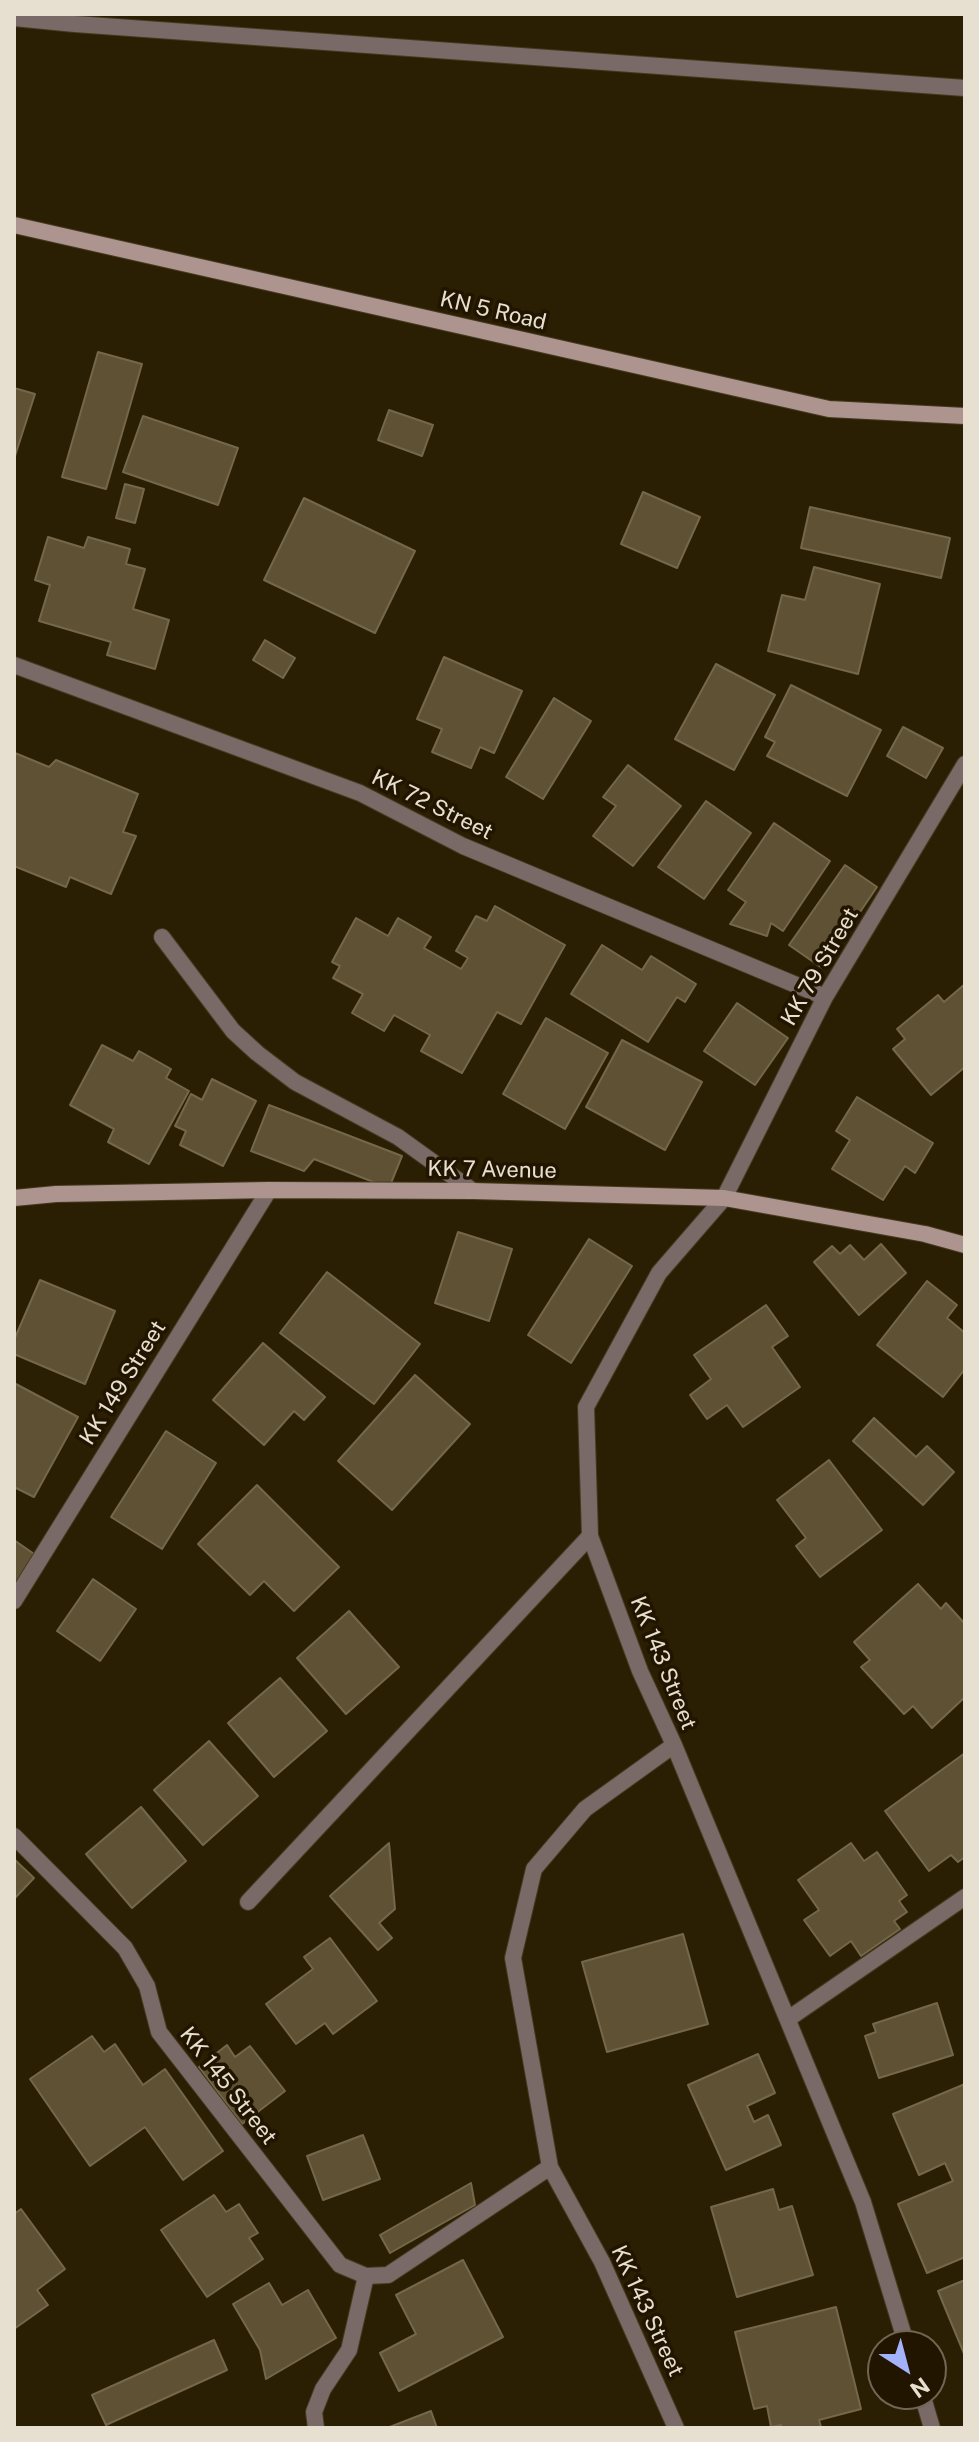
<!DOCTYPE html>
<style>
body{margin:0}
#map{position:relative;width:979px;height:2442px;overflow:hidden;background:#2b1f03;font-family:"Public Sans",sans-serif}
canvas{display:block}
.frame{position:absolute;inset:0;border:16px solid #e7dfcf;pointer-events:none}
.north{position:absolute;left:867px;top:2330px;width:80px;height:80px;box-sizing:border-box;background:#211500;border:2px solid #706653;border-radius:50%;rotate:144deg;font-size:22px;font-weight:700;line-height:32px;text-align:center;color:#e7dfcf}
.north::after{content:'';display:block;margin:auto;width:28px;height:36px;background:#a4b2fc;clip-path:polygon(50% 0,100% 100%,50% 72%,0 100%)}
</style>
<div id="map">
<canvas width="979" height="2442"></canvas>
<div class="frame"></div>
<div class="north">N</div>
</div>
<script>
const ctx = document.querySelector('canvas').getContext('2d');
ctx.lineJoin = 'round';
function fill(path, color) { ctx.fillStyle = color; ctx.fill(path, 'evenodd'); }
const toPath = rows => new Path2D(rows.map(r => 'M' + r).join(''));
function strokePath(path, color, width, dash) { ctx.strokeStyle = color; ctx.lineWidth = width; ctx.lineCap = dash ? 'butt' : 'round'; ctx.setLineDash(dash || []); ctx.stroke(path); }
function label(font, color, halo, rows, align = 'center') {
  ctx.font = font + ' "Public Sans",sans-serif'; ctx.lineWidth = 7; ctx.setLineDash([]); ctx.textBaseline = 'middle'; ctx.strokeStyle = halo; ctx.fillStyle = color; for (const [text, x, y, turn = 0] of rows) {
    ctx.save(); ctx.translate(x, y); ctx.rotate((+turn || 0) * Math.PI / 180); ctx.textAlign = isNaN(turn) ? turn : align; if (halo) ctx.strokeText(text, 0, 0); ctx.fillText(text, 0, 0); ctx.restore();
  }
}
const building = toPath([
 [98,352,142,364,106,489,62,477,98,352],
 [14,388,35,394,14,459,14,388],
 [389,410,433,425,422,456,378,440,389,410],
 [143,416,238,448,218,505,123,472,143,416],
 [125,484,144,489,135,523,116,518,125,484],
 [643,492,700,517,677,568,621,544,643,492],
 [304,498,415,551,375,633,264,580,304,498],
 [810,507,950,538,941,578,801,548,810,507],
 [48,537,84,548,88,537,130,549,126,564,145,569,133,609,169,620,155,669,107,655,111,642,39,621,50,585,35,580,48,537],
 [814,567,880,584,858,674,768,651,782,595,805,600,814,567],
 [265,640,295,658,283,678,253,660,265,640],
 [444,657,522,691,494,753,480,747,471,768,432,752,442,729,417,719,444,657],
 [716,664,775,695,734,770,675,739,716,664],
 [791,685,881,730,847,796,767,756,775,742,765,737,791,685],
 [554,698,591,721,543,799,506,777,554,698],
 [903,727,943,748,926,778,887,756,903,727],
 [15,753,49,767,56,760,138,794,123,832,136,836,111,894,70,877,66,887,14,866,15,753],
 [628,765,681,806,633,866,593,836,616,806,603,797,628,765],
 [706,801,751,833,704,899,658,867,706,801],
 [774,823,830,861,783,931,771,923,767,936,730,924,746,902,728,890,774,823],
 [845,865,877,887,822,968,789,945,845,865],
 [495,906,565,945,521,1024,497,1012,462,1073,421,1051,430,1035,394,1015,384,1031,352,1013,363,994,333,978,340,966,332,962,356,918,388,936,398,918,431,937,424,948,461,969,468,958,456,951,476,916,487,921,495,906],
 [602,945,642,970,651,956,696,984,685,1002,677,997,648,1042,571,994,602,945],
 [965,984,965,1067,931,1095,893,1049,905,1039,897,1029,938,995,944,1002,965,984],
 [737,1003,788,1038,755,1085,704,1051,737,1003],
 [546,1018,608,1053,565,1129,503,1094,546,1018],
 [622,1040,702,1082,665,1150,586,1107,622,1040],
 [102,1045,133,1061,139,1051,171,1069,166,1078,189,1091,149,1164,108,1142,114,1129,70,1105,102,1045],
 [212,1079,256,1101,223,1166,180,1145,186,1131,175,1126,191,1094,202,1100,212,1079],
 [857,1097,933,1143,915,1173,905,1166,883,1200,832,1169,850,1140,836,1131,857,1097],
 [269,1105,402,1156,389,1188,314,1159,304,1171,251,1151,269,1105],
 [458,1232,512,1249,489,1321,435,1303,458,1232],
 [589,1239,632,1266,571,1363,528,1335,589,1239],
 [881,1244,906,1273,859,1315,814,1262,832,1246,840,1254,850,1245,864,1260,881,1244],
 [327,1272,420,1344,374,1404,280,1333,327,1272],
 [40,1280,115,1311,85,1384,14,1354,14,1340,40,1280],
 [927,1281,957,1305,947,1318,965,1333,965,1369,943,1397,877,1345,927,1281],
 [766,1305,788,1336,772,1347,800,1387,743,1427,727,1405,707,1419,690,1395,711,1379,694,1355,766,1305],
 [263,1343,325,1397,304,1420,294,1411,264,1445,213,1400,263,1343],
 [415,1375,470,1424,392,1510,338,1461,415,1375],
 [14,1383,78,1417,34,1497,14,1487,14,1383],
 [874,1418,916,1457,927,1446,954,1472,923,1505,853,1441,874,1418],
 [166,1431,216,1463,162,1549,111,1517,166,1431],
 [829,1460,882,1530,820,1577,796,1546,806,1538,777,1500,829,1460],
 [257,1485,339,1567,294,1611,264,1581,250,1595,198,1544,257,1485],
 [14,1540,37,1556,14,1586,14,1540],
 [93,1579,136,1609,100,1661,57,1631,93,1579],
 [918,1584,941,1609,946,1603,965,1624,965,1697,932,1728,913,1706,904,1714,861,1667,870,1660,854,1642,918,1584],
 [349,1611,399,1667,346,1714,297,1658,349,1611],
 [280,1678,327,1731,274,1777,228,1723,280,1678],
 [209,1741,258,1796,203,1845,154,1790,209,1741],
 [965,1753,965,1857,958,1862,951,1855,929,1871,885,1811,965,1753],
 [141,1807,186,1861,132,1908,86,1854,141,1807],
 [389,1843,395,1909,379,1923,392,1938,378,1950,330,1896,389,1843],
 [851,1843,864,1861,877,1852,907,1895,899,1901,907,1912,894,1921,900,1929,861,1956,851,1941,830,1956,804,1920,819,1910,798,1880,851,1843],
 [14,1859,34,1878,14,1899,14,1859],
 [683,1934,708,2024,607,2052,582,1962,683,1934],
 [330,1938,377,2001,333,2034,325,2023,296,2044,266,2004,313,1969,304,1957,330,1938],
 [937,2003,953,2055,879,2078,865,2036,876,2032,873,2024,937,2003],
 [92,2036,104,2052,115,2044,143,2085,165,2069,223,2151,183,2180,145,2127,90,2166,30,2079,92,2036],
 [227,2045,235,2057,250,2046,285,2091,242,2124,199,2067,227,2045],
 [758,2054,775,2093,747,2106,754,2122,768,2115,781,2145,726,2170,688,2085,758,2054],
 [965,2084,965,2257,927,2273,898,2204,953,2181,945,2163,919,2175,893,2114,965,2084],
 [363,2135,380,2179,323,2200,307,2156,363,2135],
 [471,2183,475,2205,390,2253,380,2235,471,2183],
 [773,2189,779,2210,792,2206,813,2275,737,2297,711,2207,773,2189],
 [214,2195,226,2212,239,2204,258,2233,249,2238,263,2259,207,2297,161,2230,214,2195],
 [21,2209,65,2269,37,2290,48,2305,14,2329,14,2214,21,2209],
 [463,2260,503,2337,399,2391,380,2353,416,2334,396,2295,463,2260],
 [965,2280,965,2356,938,2291,965,2280],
 [269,2283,282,2305,308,2290,336,2338,266,2379,260,2350,233,2304,269,2283],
 [836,2307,861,2409,819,2420,821,2427,818,2428,781,2428,781,2425,771,2427,767,2406,754,2409,735,2332,836,2307],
 [214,2340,227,2370,106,2425,92,2395,214,2340],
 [431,2411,437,2428,387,2428,431,2411]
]);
fill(building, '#5e5134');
strokePath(building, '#756749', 2);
const lane = toPath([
 [14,18,75,24,965,88],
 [162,937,233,1031,257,1053,295,1082,398,1137,473,1191],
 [248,1902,590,1536]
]);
const street = toPath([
 [14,665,360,793,463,846,825,997],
 [14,1601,269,1190],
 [674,1745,863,2202,907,2346],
 [14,1836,125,1948,147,1986,159,2032,340,2265,366,2276,388,2275,550,2167],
 [788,2019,965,1897],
 [922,2394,932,2428],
 [316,2428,314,2412,323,2389,349,2350,366,2276],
 [676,2428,602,2262,550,2167,513,1958,534,1869,585,1809,674,1745,640,1671,590,1536,586,1407,659,1273,724,1198,825,997,965,764]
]);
const secondary = toPath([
 [14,225,829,409,965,416],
 [14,1198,56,1194,269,1190,473,1191,724,1198,925,1234,965,1245]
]);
strokePath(lane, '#453a20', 18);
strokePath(street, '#453a20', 18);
strokePath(secondary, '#453a20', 18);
strokePath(lane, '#7a6a67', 16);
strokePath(street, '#7a6a67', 16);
strokePath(secondary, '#ad948f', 16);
label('22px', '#e7dfcf', '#211500', [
 ["KN 5 Road",493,311,13],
 ["KK 72 Street",432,805,26],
 ["KK 79 Street",820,967,-60],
 ["KK 7 Avenue",492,1170,1],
 ["KK 149 Street",123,1383,-58],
 ["KK 143 Street",663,1663,68],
 ["KK 145 Street",228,2086,52],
 ["KK 143 Street",647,2311,65]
]);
</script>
